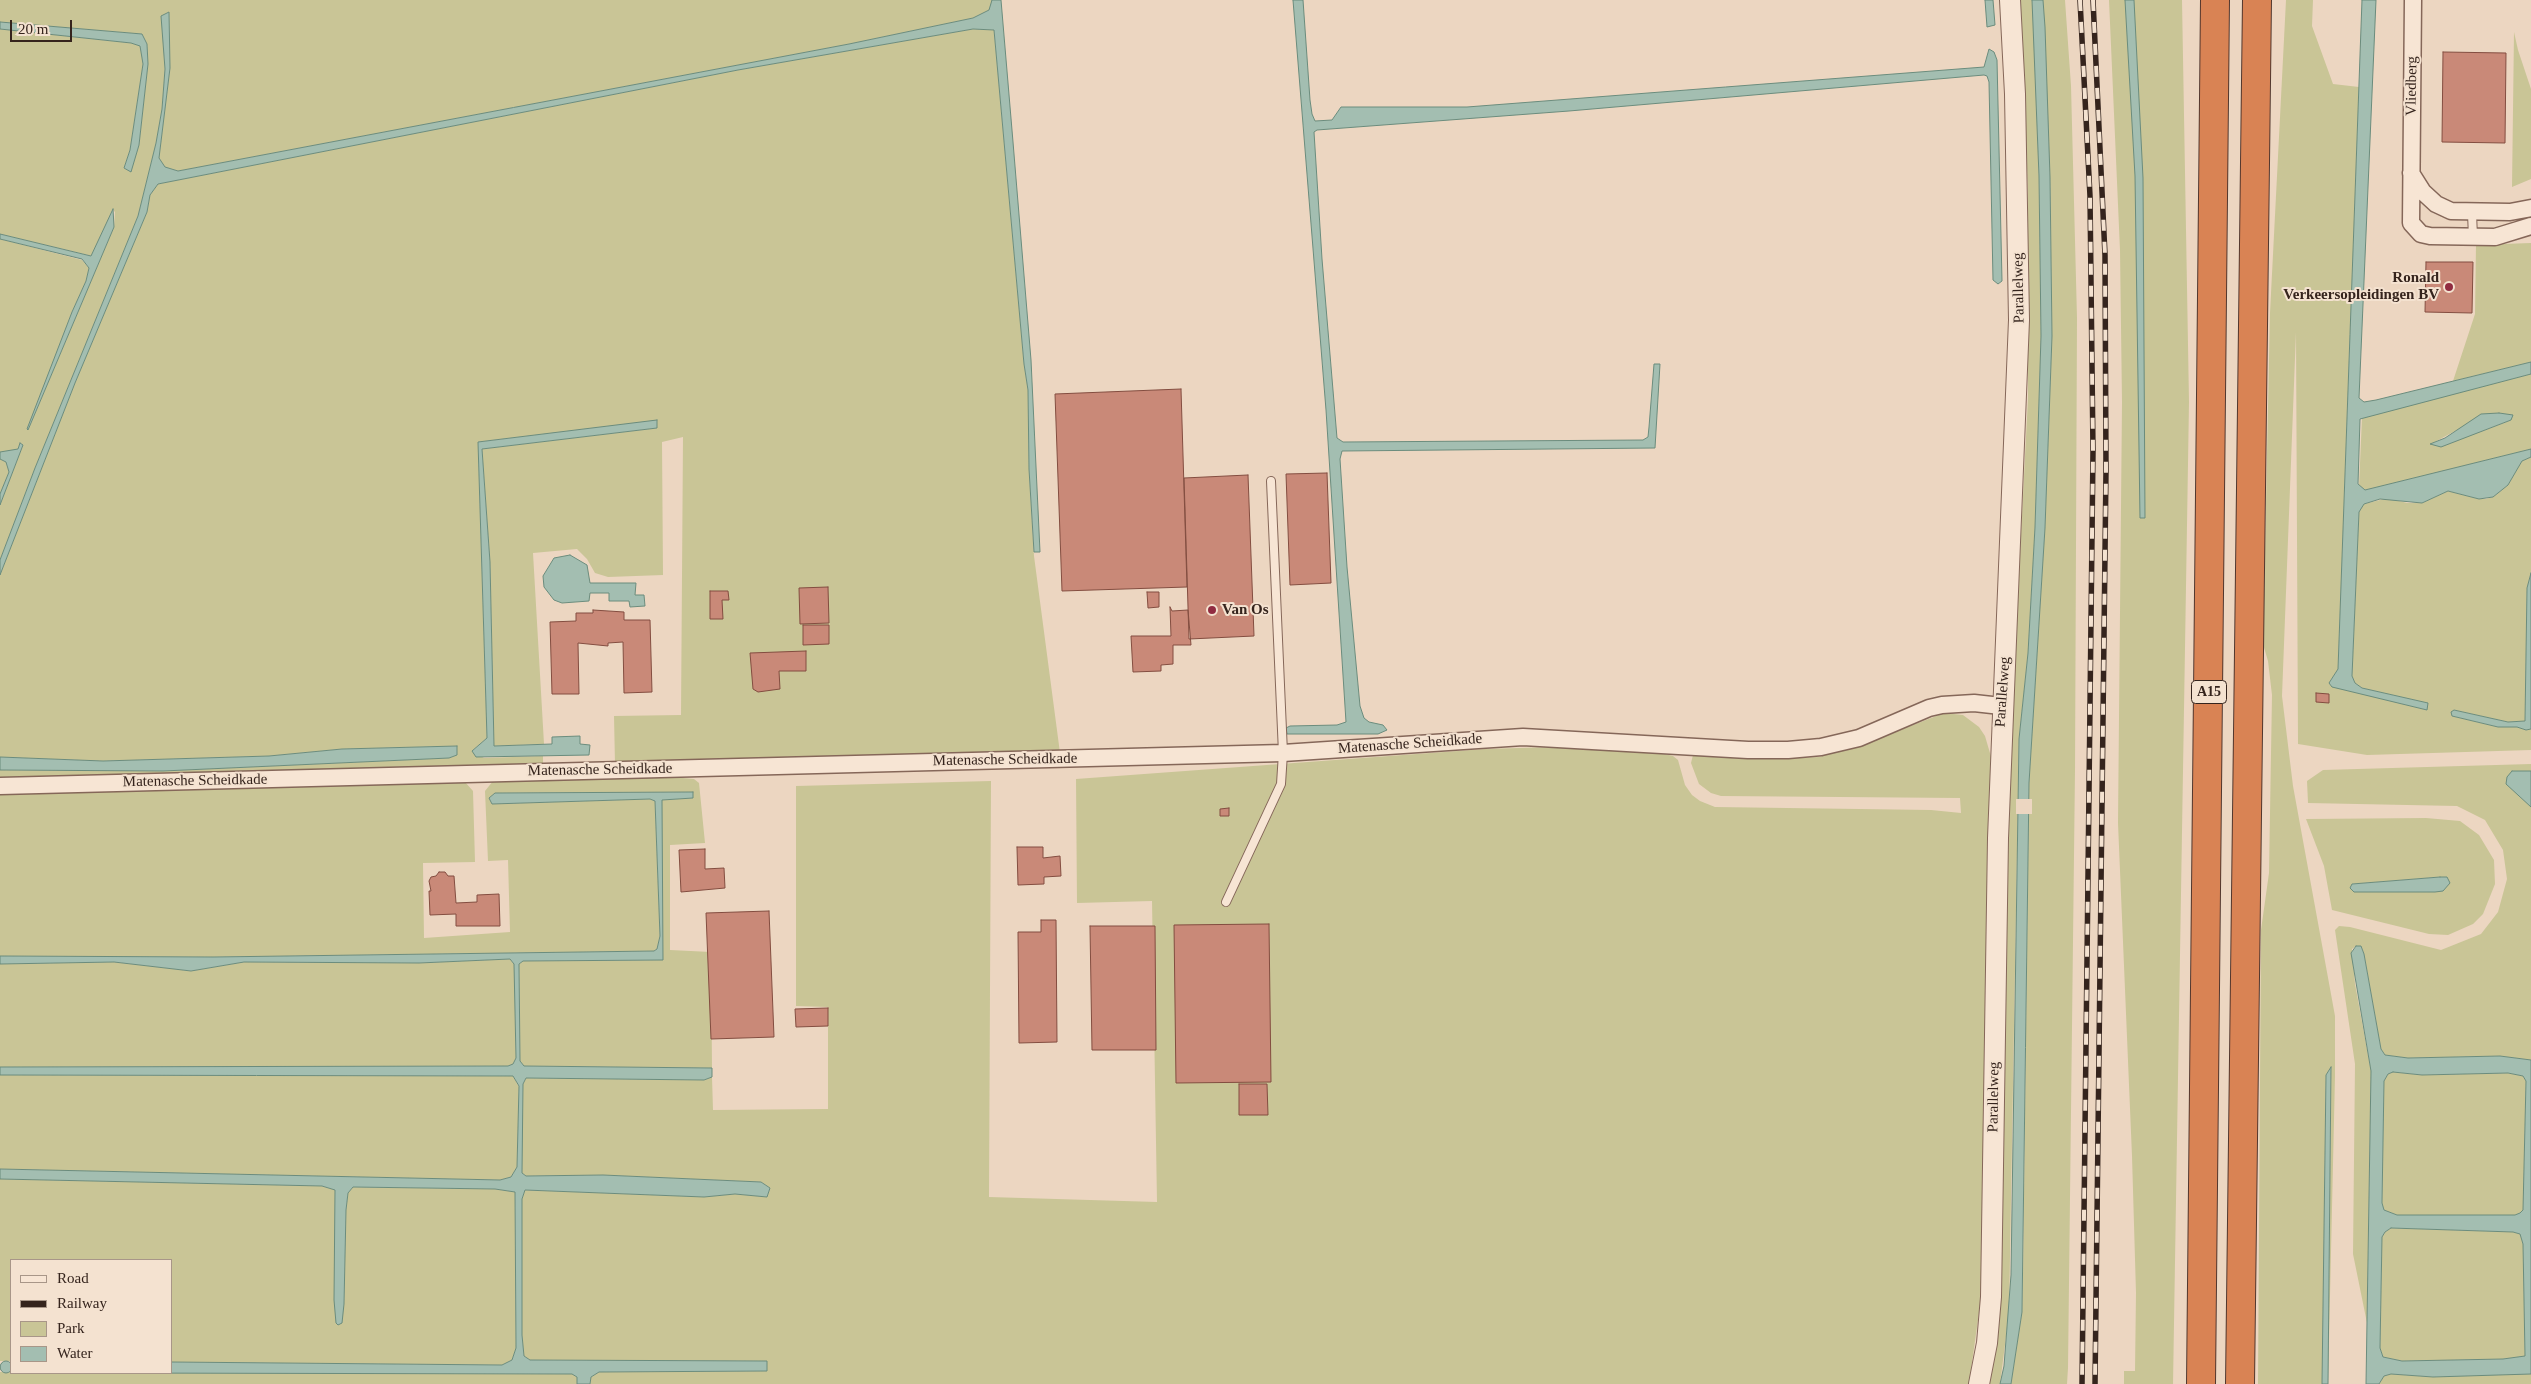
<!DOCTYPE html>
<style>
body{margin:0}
#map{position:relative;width:2531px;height:1384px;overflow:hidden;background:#ecd6c1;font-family:"Times New Roman",serif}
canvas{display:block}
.legend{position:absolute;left:10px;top:1259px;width:162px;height:115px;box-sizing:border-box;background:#f4e2d0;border:1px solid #a89688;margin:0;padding:6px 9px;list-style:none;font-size:15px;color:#35241d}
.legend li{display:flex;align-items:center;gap:10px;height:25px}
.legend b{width:25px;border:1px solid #a89688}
.scale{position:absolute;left:10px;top:20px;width:62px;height:22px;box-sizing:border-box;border:2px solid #35241d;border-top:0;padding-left:6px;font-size:15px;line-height:18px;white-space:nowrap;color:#35241d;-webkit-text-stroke:4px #f4e2d0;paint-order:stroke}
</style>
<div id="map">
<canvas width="2531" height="1384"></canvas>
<ul class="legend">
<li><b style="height:6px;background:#f7e5d4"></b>Road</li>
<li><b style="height:6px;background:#35241d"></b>Railway</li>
<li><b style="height:14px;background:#c9c596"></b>Park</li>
<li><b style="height:14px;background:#a3beb1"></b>Water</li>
</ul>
<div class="scale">20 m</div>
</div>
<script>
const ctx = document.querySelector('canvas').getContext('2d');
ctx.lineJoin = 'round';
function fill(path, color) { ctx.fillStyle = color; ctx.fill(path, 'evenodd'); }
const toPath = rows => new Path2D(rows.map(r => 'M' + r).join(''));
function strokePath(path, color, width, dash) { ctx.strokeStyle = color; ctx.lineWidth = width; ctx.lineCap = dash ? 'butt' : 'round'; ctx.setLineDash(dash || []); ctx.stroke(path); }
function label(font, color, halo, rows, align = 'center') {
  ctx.font = font + ' "Times New Roman",serif'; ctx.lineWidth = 4; ctx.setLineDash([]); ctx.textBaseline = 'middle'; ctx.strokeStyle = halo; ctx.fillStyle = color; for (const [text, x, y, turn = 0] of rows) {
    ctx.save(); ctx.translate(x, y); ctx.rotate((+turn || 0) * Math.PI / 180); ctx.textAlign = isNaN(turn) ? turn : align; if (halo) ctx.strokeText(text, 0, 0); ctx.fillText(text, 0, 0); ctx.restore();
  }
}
fill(toPath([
 [0,0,992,0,992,5,989,10,973,18,849,44,178,171,164,167,159,158,170,68,169,12,162,16,165,69,162,109,156,143,138,216,35,468,0,560,0,505,23,445,20,443,18,449,13,451,0,452,0,239,82,260,89,268,86,281,72,312,28,430,114,227,115,212,113,210,92,256,0,234,0,29,131,43,140,46,143,64,130,150,124,168,130,171,139,145,148,64,147,44,142,34,0,22],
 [2020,0,2032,0,2034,28,2039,176,2041,336,2035,527,2028,653,2019,739,2009,1313,2000,1384,1989,1384,1999,1303,2002,1236,2008,790,2028,398,2028,192],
 [2043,0,2065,0,2071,86,2077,318,2075,770,2068,1368,2067,1384,2011,1384,2022,1312,2023,1273,2029,783,2045,528,2052,336,2050,177],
 [2109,0,2182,0,2189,402,2173,1384,2124,1384,2124,1371,2135,1371,2136,1293,2132,1156,2118,823,2122,402,2120,250],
 [2286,0,2313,0,2312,26,2333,84,2359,87,2338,670,2330,681,2330,685,2427,710,2427,703,2362,688,2355,683,2352,676,2359,512,2361,507,2364,504,2388,498,2407,503,2422,503,2448,491,2479,499,2486,499,2493,497,2508,485,2522,461,2531,457,2531,573,2527,588,2525,721,2508,722,2454,710,2452,716,2498,727,2517,727,2526,730,2531,729,2531,750,2367,755,2298,744,2296,332,2282,696,2293,786,2335,1016,2335,1076,2328,1384,2331,1068,2326,1075,2322,1384,2258,1384,2261,930,2269,873,2272,695,2268,661,2263,644,2270,313],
 [973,29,994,30,1024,364,1028,390,1029,469,1034,556,1060,753,615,764,614,716,681,715,683,437,662,442,663,575,608,577,595,573,587,559,577,549,533,553,544,744,494,746,490,562,482,449,657,428,657,421,478,442,487,738,472,751,484,758,543,756,543,766,0,779,0,770,163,771,449,758,457,755,457,746,342,749,269,756,103,761,0,757,0,575,75,383,147,212,150,195,158,184,738,70],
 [2514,32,2518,50,2531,89,2531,179,2512,187],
 [2531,243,2531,362,2453,381,2475,314,2476,245],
 [2531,374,2531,449,2371,489,2365,490,2359,487,2362,417],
 [2511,420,2488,429,2431,444,2455,431],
 [0,459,6,462,9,472,0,494],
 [1944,713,1963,715,1979,727,1985,736,1992,760,1981,1298,1969,1384,590,1384,591,1377,599,1372,767,1371,767,1361,530,1360,524,1356,522,1335,522,1199,525,1190,704,1197,735,1194,767,1197,770,1188,761,1182,603,1175,526,1176,522,1173,522,1115,523,1084,526,1078,704,1080,712,1077,713,1110,828,1109,828,1007,796,1006,796,786,991,781,989,1197,1157,1202,1152,901,1077,903,1076,779,1485,749,1553,747,1657,752,1673,756,1678,760,1685,785,1692,795,1700,801,1715,807,1931,810,1961,813,1960,798,1721,796,1711,793,1699,784,1691,763,1693,755,1697,754,1765,759,1819,757,1872,741],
 [2531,764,2531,771,2512,771,2531,807,2531,1060,2500,1056,2408,1058,2385,1055,2381,1049,2364,954,2361,946,2356,946,2352,949,2355,984,2371,1071,2367,1323,2353,1254,2355,1064,2335,930,2339,926,2350,927,2441,950,2481,934,2498,912,2507,879,2503,850,2485,820,2457,806,2308,803,2307,781,2323,770],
 [672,777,694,779,699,783,705,843,670,845,670,950,711,952,712,1068,523,1066,520,1061,519,964,523,961,662,960,662,800,693,798,693,792,495,793,489,798,492,804,650,799,655,801,660,936,657,949,654,951,213,957,0,956,0,794,465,782,473,791,475,862,423,863,424,938,510,932,508,860,488,861,485,791,493,781],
 [2426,818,2460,821,2479,835,2494,860,2495,884,2483,914,2473,924,2448,935,2429,934,2332,910,2324,866,2306,819],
 [2440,877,2434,892,2354,892,2352,884],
 [510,959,514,964,515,971,516,1058,513,1064,508,1066,0,1067,0,964,114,962,191,971,244,962,419,963],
 [2393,1072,2422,1075,2508,1073,2523,1076,2526,1081,2523,1210,2521,1213,2515,1215,2397,1215,2384,1210,2382,1205,2384,1081,2388,1074],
 [0,1075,513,1076,519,1087,517,1167,511,1177,500,1180,0,1169],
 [0,1179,322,1186,335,1190,336,1323,344,1304,346,1210,348,1193,353,1187,495,1189,515,1192,516,1348,512,1360,502,1365,171,1362,171,1260,11,1260,11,1361,0,1361],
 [2391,1228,2513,1232,2520,1234,2523,1244,2525,1356,2503,1359,2402,1361,2383,1357,2380,1348,2382,1237,2385,1232],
 [0,1372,573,1374,577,1377,577,1384,0,1384],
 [2526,1373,2531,1374,2531,1384,2379,1384,2384,1376,2391,1374,2433,1377]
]), '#c9c596');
const water = toPath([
 [992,0,1001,0,1013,142,1031,360,1040,552,1034,552,1029,469,1028,390,1024,364,994,30,973,29,738,70,158,184,150,195,147,212,75,383,0,575,0,560,35,468,138,216,156,143,162,109,165,69,161,16,169,12,170,68,159,158,165,167,178,171,849,44,973,18,989,10,992,0],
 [1293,0,1303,0,1310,100,1312,114,1315,121,1332,120,1341,107,1467,107,1984,67,1989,49,1994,52,1997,60,2002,281,1998,284,1993,280,1989,82,1987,76,1984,75,1569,111,1317,130,1314,132,1322,259,1337,438,1343,442,1643,440,1648,437,1649,427,1654,364,1660,364,1655,448,1342,451,1340,459,1347,567,1360,706,1364,718,1369,722,1383,725,1387,730,1378,734,1287,734,1286,728,1290,726,1337,725,1346,722,1326,410,1293,0],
 [1985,0,1993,0,1995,25,1987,27,1985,0],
 [2032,0,2043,0,2045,27,2050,177,2052,336,2045,528,2029,783,2022,1312,2011,1384,2000,1384,2004,1366,2011,1275,2019,739,2028,653,2035,527,2041,336,2039,176,2032,0],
 [2125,0,2134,0,2143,178,2145,518,2140,518,2135,176,2125,0],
 [2362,0,2376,0,2359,398,2364,402,2376,400,2531,362,2531,374,2360,419,2358,484,2365,490,2531,449,2531,457,2522,461,2508,485,2493,497,2479,499,2448,491,2422,503,2380,499,2364,504,2359,512,2352,676,2355,683,2362,688,2428,703,2427,710,2332,687,2329,683,2338,669,2362,0],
 [0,22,142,34,147,44,148,64,139,145,131,172,124,168,130,150,143,64,140,46,131,43,0,29,0,22],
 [113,209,114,227,28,430,27,429,72,312,86,281,89,268,82,259,0,239,0,234,91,256,113,209],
 [2499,413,2513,415,2511,420,2441,447,2430,444,2445,438,2481,414,2499,413],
 [657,420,657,428,482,449,490,562,494,746,552,744,552,737,580,736,580,744,590,745,589,755,476,757,472,751,487,738,478,442,657,420],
 [20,443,23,445,0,505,0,494,9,472,6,462,0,459,0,452,18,449,20,443],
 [570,555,587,565,590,583,636,583,635,595,644,595,645,606,630,607,629,601,609,601,609,593,590,593,589,601,562,603,554,600,544,587,543,576,554,558,570,555],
 [2531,573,2531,729,2526,730,2517,727,2498,727,2452,716,2451,712,2454,710,2508,722,2525,721,2527,588,2531,573],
 [457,746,457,755,449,758,163,771,0,770,0,757,103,761,269,756,342,749,457,746],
 [2512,771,2531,771,2531,807,2506,784,2507,777,2512,771],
 [693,792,693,798,662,800,663,960,523,961,519,964,520,1061,524,1066,712,1068,712,1077,704,1080,526,1078,523,1084,522,1173,526,1176,603,1175,761,1182,770,1188,767,1197,735,1194,704,1197,525,1190,522,1199,522,1335,524,1356,530,1360,767,1361,767,1371,599,1372,591,1377,590,1384,577,1384,577,1377,572,1374,116,1373,171,1373,171,1362,502,1365,512,1360,516,1348,515,1192,495,1189,353,1187,348,1193,346,1210,344,1304,342,1323,338,1325,336,1323,334,1300,335,1190,322,1186,0,1179,0,1169,500,1180,511,1177,517,1167,519,1086,513,1076,0,1075,0,1067,508,1066,513,1064,516,1058,514,964,510,959,419,963,244,962,191,971,114,962,0,964,0,956,213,957,654,951,657,949,660,936,655,801,650,799,492,804,489,798,495,793,693,792],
 [2440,877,2447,877,2450,883,2443,891,2435,892,2354,892,2350,888,2352,884,2440,877],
 [2356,946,2361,946,2364,954,2381,1049,2385,1055,2408,1058,2500,1056,2531,1060,2531,1374,2433,1377,2391,1374,2384,1376,2379,1384,2366,1384,2371,1071,2351,953,2356,946],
 [2393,1072,2422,1075,2508,1073,2523,1076,2526,1081,2523,1210,2520,1213,2515,1215,2397,1215,2384,1210,2382,1203,2384,1081,2388,1074,2393,1072],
 [2391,1228,2513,1232,2520,1234,2523,1244,2525,1356,2503,1359,2402,1361,2383,1357,2380,1348,2382,1237,2385,1232,2391,1228],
 [2331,1067,2328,1384,2322,1384,2326,1075,2331,1067],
 '0 1367a6 6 0 1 1 12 0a6 6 0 1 1-12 0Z'
]);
fill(water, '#a3beb1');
strokePath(water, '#6b8c7d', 1);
fill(toPath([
 [2016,799,2032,799,2032,814,2016,814]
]), '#ecd6c1');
const building = toPath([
 [2443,52,2506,53,2505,143,2442,142,2443,52],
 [2426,262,2473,262,2472,313,2425,312,2426,262],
 [1181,389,1187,587,1062,591,1055,394,1181,389],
 [1327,473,1331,583,1290,585,1286,474,1327,473],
 [1248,475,1254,636,1189,639,1184,478,1248,475],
 [828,587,829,623,800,624,799,588,828,587],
 [710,591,728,591,729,600,722,600,723,619,710,619,710,591],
 [1147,592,1159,592,1159,607,1148,608,1147,592],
 [1170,607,1172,611,1188,610,1191,645,1173,645,1173,664,1161,665,1161,671,1133,672,1131,636,1171,636,1170,607],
 [593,610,624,612,624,620,650,620,652,692,624,693,623,642,608,643,608,646,578,643,579,694,552,694,550,622,576,621,576,613,593,613,593,610],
 [803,625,829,625,829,644,803,645,803,625],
 [806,651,806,671,779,671,780,689,758,692,753,689,750,653,806,651],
 [2316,693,2329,694,2329,703,2316,702,2316,693],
 [1229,808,1229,816,1220,816,1220,809,1229,808],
 [1017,847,1043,847,1043,858,1060,856,1061,876,1044,877,1044,884,1018,885,1017,847],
 [705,849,705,869,724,868,725,888,681,892,679,850,705,849],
 [439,872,445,872,448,876,454,876,456,903,477,902,477,895,499,894,500,926,456,926,456,914,430,915,429,891,431,891,429,881,431,877,436,876,439,872],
 [769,911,774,1037,711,1039,706,913,769,911],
 [1041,920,1056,920,1057,1042,1019,1043,1018,932,1041,932,1041,920],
 [1269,924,1271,1082,1176,1083,1174,925,1269,924],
 [1090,926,1155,926,1156,1050,1092,1050,1090,926],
 [828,1008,828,1026,796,1027,795,1009,828,1008],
 [1239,1084,1267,1084,1268,1115,1239,1115,1239,1084]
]);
fill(building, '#c98978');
strokePath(building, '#834d40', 1);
const service = toPath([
 [2472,213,2473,237],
 [1226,902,1281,784,1283,753,1271,481]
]);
const minor = toPath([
 [2413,0,2411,223,2421,234,2430,236,2495,237,2531,226],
 [2411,173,2423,192,2436,204,2451,211,2510,212,2531,208],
 [0,786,1283,753,1523,737,1748,750,1788,750,1821,747,1859,738,1929,708,1942,705,1974,703,2001,706]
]);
const tertiary = toPath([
 [1979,1384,1987,1343,1991,1297,1998,838,2019,320,2015,94,2010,0]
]);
const motorway = toPath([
 [2201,1384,2215,0],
 [2240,1384,2257,0]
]);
strokePath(service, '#856759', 10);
strokePath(minor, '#856759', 19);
strokePath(tertiary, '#856759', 22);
strokePath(motorway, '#52372e', 30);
strokePath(service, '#f7e5d4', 8);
strokePath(minor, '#f7e5d4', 16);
strokePath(tertiary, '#f7e5d4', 20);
strokePath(motorway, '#d98354', 28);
const rail = toPath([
 [2080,0,2090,196,2093,451,2082,1384],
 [2093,0,2105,255,2106,470,2095,1384]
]);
strokePath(rail, '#35241d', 5.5);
strokePath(rail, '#f4e2d0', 4, [11]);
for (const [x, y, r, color] of [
 [2449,287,5,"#912c41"],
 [1212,610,5,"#912c41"]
]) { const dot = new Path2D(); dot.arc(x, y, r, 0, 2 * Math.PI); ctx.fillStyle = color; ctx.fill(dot); strokePath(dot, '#f4e2d0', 2); }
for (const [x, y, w] of [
 [2209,692,35]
]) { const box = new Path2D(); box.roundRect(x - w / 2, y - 11.5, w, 23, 4); ctx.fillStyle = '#f4e2d0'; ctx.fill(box); strokePath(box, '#35241d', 1); }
label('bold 14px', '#35241d', null, [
 ["A15",2209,692]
]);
label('15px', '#35241d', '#f4e2d0', [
 ["Vliedberg",2412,86,-89],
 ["Parallelweg",2019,288,-91],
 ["Parallelweg",2003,692,-86],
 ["Matenasche Scheidkade",1410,744,-4],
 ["Matenasche Scheidkade",1005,760,-1],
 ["Matenasche Scheidkade",600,770,-1],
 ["Matenasche Scheidkade",195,781,-1],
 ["Parallelweg",1994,1097,-89]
]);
label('bold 15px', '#35241d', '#f4e2d0', [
 ["Ronald",2439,278],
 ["Verkeersopleidingen BV",2439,295],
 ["Van Os",1222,610,"left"]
], 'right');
</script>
